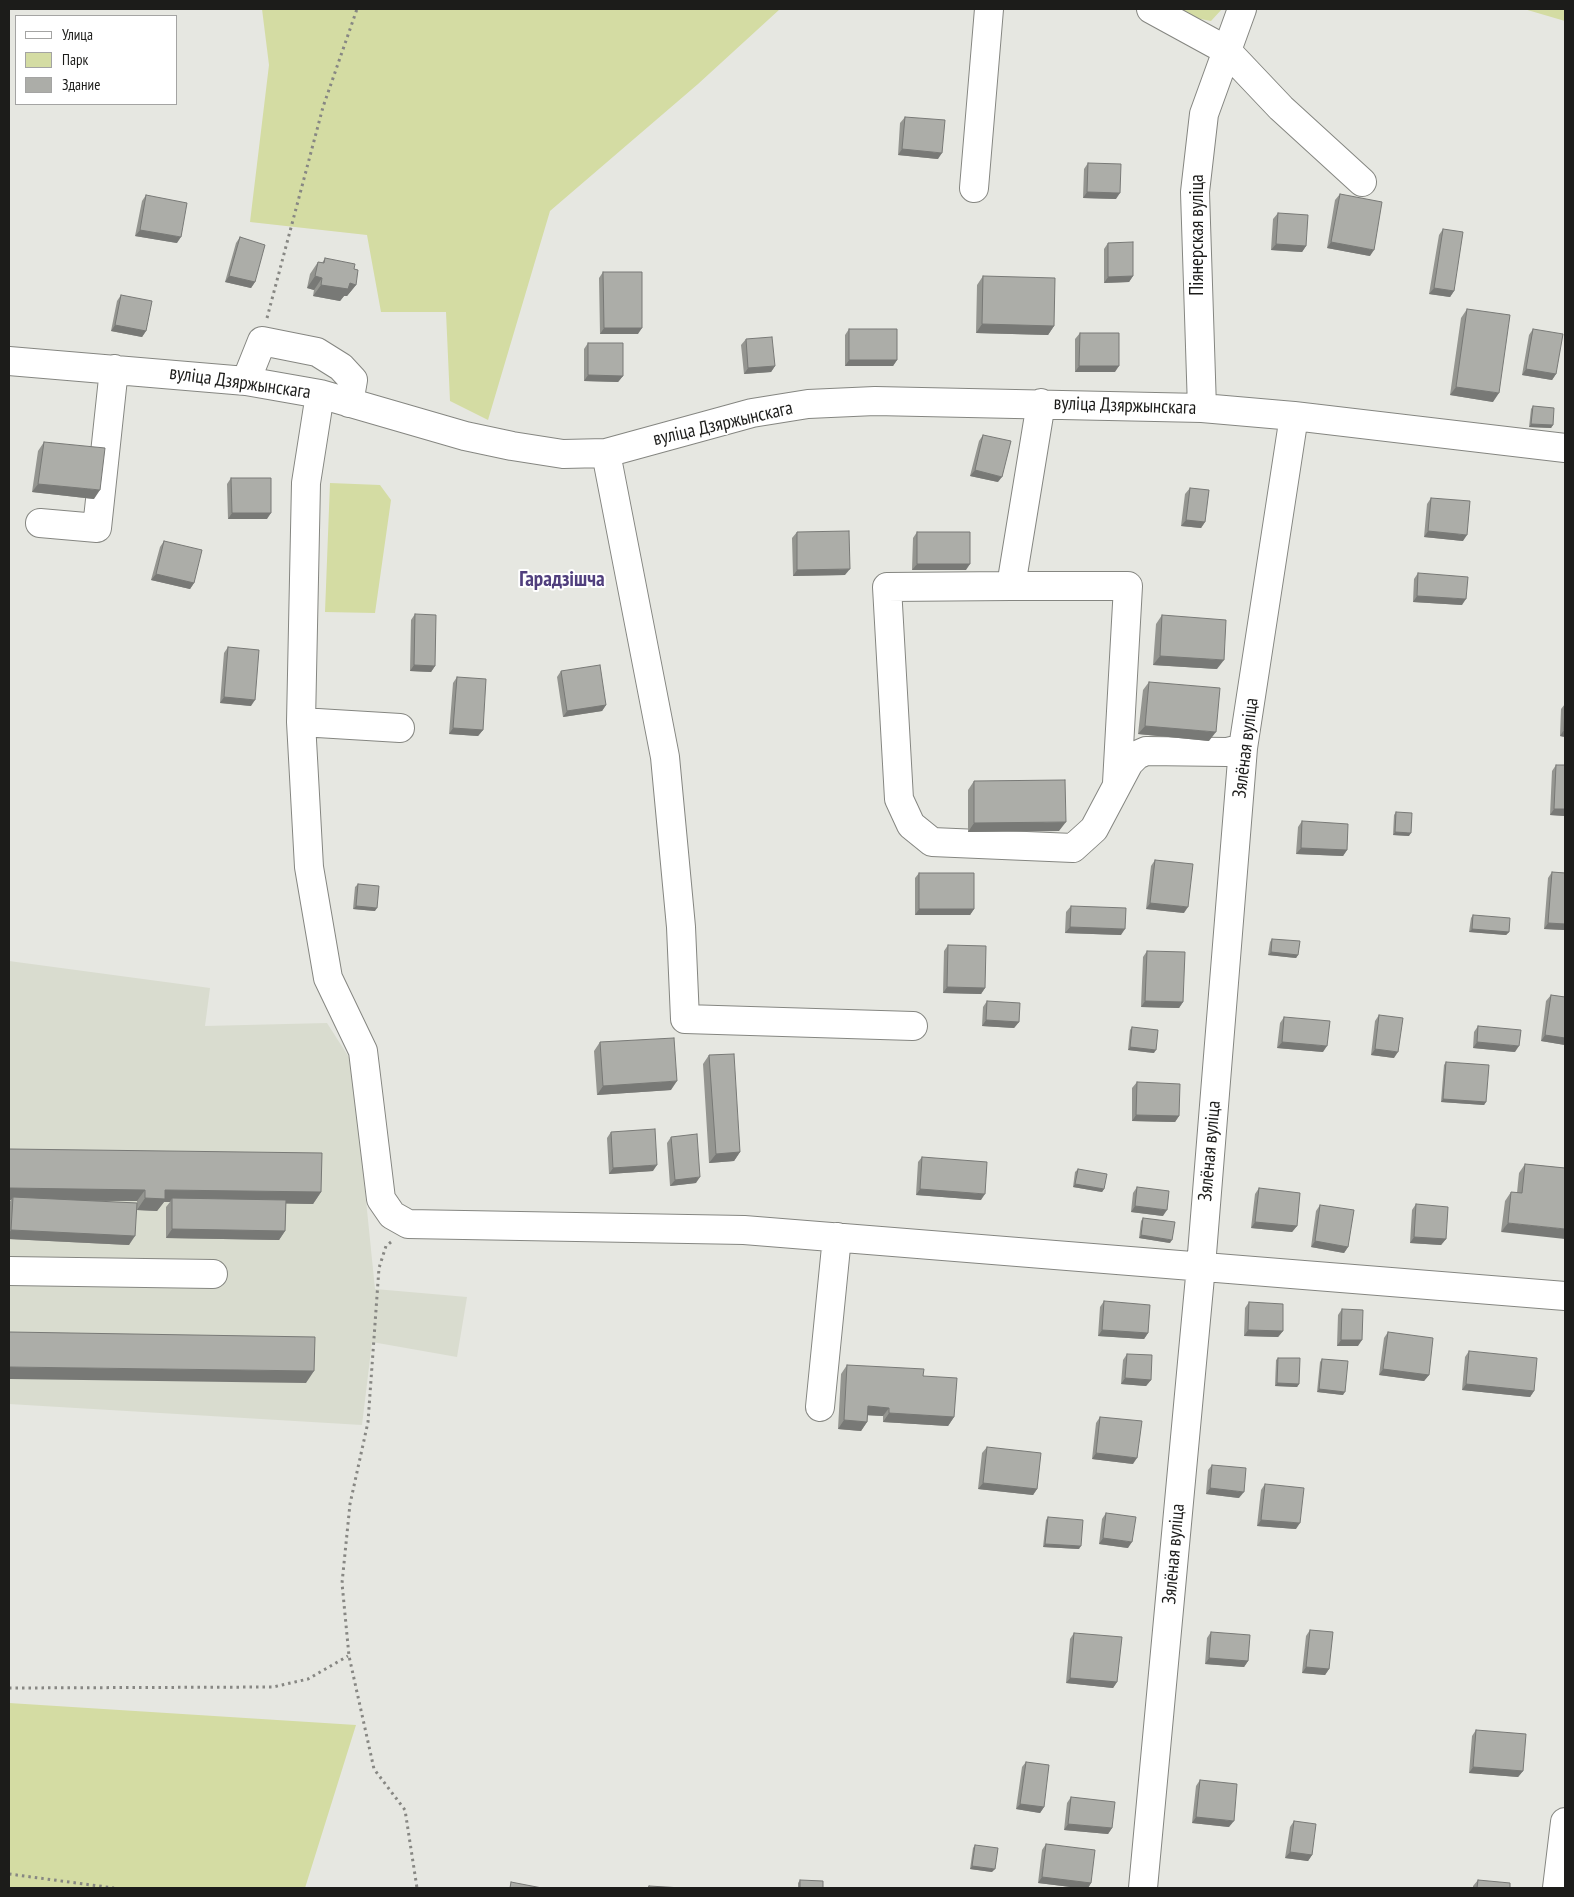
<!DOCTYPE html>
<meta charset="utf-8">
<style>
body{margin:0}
#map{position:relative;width:1574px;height:1897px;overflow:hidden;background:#e6e7e1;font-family:"PT Sans Narrow",sans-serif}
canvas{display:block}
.frame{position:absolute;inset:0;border:10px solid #1c1c1a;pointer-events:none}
.legend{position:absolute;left:15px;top:15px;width:162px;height:90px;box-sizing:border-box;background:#fff;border:1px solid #a4a4a3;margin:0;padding:6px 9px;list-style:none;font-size:15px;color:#1c1c1a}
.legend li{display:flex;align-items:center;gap:10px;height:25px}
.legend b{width:25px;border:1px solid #a4a4a3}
</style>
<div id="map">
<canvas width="1574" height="1897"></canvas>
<div class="frame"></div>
<ul class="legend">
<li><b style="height:6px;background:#fff"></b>Улица</li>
<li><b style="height:14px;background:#d4dca3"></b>Парк</li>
<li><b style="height:14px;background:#acada8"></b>Здание</li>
</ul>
</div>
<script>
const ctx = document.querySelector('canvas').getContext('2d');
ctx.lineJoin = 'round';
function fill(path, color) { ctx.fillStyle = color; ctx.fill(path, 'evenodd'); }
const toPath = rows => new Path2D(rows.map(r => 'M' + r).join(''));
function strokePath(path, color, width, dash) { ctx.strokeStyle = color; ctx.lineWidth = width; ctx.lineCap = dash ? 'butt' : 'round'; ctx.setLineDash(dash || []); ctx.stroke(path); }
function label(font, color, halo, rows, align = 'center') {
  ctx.font = font + ' "PT Sans Narrow",sans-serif'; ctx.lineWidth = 4; ctx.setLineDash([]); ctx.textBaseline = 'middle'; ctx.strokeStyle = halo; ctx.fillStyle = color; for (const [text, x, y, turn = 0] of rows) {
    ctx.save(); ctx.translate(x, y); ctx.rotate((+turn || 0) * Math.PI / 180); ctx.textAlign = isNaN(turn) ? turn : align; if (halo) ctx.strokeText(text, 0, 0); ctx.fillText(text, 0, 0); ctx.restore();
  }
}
fill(toPath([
 [9,961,210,988,205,1026,327,1023,352,1062,375,1289,467,1297,457,1357,372,1342,362,1425,9,1404]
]), '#d9dccf');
fill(toPath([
 [262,9,780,9,698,84,550,211,488,420,450,401,446,312,381,312,367,235,250,222,269,65],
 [1149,9,1222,9,1211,21],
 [1524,9,1565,9,1565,21],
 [330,483,380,485,391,500,375,613,325,612],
 [9,1703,356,1725,305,1888,9,1888]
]), '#d4dca3');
const minor = toPath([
 [1151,9,1226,50,1281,108,1362,182],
 [974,188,989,9],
 [9,361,246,381,320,394,465,436,512,446,563,454,606,453,752,413,808,404,875,401,1202,408,1294,416,1565,448],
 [246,381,262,341,317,352,341,367,353,380,349,403],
 [320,394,306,483,301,722,309,867,328,978,363,1051,381,1199,392,1215,408,1224,744,1230,1565,1296],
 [1041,403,1011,586,887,587,899,799,911,825,932,842,1073,848,1094,829,1129,763,1137,755,1146,751,1227,752,1243,748],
 [1202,408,1195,192,1204,114,1242,9],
 [606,453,665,757,681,927,685,1019,913,1026],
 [40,523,97,528,114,369],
 [1011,586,1128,586,1117,783],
 [301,722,400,728],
 [9,1271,213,1274],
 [820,1407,837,1237],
 [1143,1888,1201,1266,1243,748,1294,416],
 [1557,1888,1565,1822]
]);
strokePath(minor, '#858681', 30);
strokePath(toPath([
 [267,318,323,107,357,9],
 [391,1242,386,1246,379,1268,368,1422,350,1504,342,1583,349,1656,374,1769,405,1810,417,1888],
 [9,1688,273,1687,308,1679,348,1656],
 [9,1874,114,1888]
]), '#878783', 3, [2.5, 4]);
strokePath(minor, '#fff', 28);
fill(toPath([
 [905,117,938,159,898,155,900,123],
 [1088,163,1116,199,1083,198,1084,169],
 [1340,194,1370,256,1327,248,1335,200],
 [146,195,177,243,135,236,142,201],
 [1278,213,1306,246,1302,252,1271,250,1273,219],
 [1443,229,1454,291,1450,297,1429,294,1439,235],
 [240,237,255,282,251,288,225,282,236,243],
 [1108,243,1133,276,1129,282,1104,283,1104,249],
 [325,258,354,269,356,285,347,296,344,296,340,301,313,296,314,290,307,288,310,274,318,262,322,263],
 [603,272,638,334,600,334,599,278],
 [983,276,1054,326,1048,335,976,333,977,285],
 [121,295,146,331,142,337,111,331,117,301],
 [1467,309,1493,402,1450,395,1461,318],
 [849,329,897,360,893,366,845,366,845,335],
 [1533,329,1556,374,1552,380,1522,375,1529,335],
 [1080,333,1115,372,1075,372,1075,339],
 [746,339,775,366,771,372,744,374,741,345],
 [588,343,623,376,618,382,584,381,584,349],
 [1533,406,1553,425,1551,428,1529,427,1531,409],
 [983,435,998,482,970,476,979,441],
 [44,442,94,499,32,492,38,451],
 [231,478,267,519,228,519,227,484],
 [1190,488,1205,522,1201,528,1181,526,1185,494],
 [1431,498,1463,541,1424,537,1427,504],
 [797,532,845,575,793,576,792,538],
 [917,532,966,570,912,570,913,538],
 [164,541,194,583,190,589,151,580,160,547],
 [1418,573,1462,605,1413,602,1414,579],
 [415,614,435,666,431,672,410,671,411,620],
 [1162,615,1217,669,1153,665,1156,624],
 [228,647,251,706,220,703,224,653],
 [561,671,606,705,602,711,563,717,557,677],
 [457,677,483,730,478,736,449,734,453,683],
 [1149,682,1209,741,1138,734,1143,690],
 [1565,704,1565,737,1560,736,1561,709],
 [1556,765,1565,816,1550,815,1552,771],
 [974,781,1059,831,968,832,968,790],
 [1396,812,1409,836,1393,835,1394,815],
 [1302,821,1347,850,1343,856,1296,854,1298,827],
 [1155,860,1184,913,1146,909,1151,866],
 [1552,872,1565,873,1565,930,1544,929,1548,878],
 [919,873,974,909,970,915,915,915,915,878],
 [358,884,375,911,353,909,355,887],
 [1071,906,1121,935,1065,933,1066,912],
 [1473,915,1509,932,1506,935,1469,932,1471,918],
 [1272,939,1298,955,1296,958,1268,955,1270,942],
 [948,945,985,988,981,994,943,993,944,951],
 [1147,951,1183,1002,1179,1008,1141,1007,1143,957],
 [1551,995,1565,997,1565,1045,1541,1041,1546,1001],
 [987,1001,1019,1022,1014,1028,982,1026,983,1007],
 [1379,1015,1394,1058,1371,1055,1375,1021],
 [1284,1017,1323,1052,1277,1048,1280,1023],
 [1478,1026,1515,1052,1473,1048,1474,1032],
 [1132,1027,1154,1053,1128,1050,1130,1030],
 [600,1042,671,1090,597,1095,594,1051],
 [709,1055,740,1152,734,1161,709,1163,703,1064],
 [1446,1062,1486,1102,1484,1105,1441,1102,1444,1065],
 [1137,1082,1179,1116,1175,1122,1132,1121,1132,1088],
 [611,1132,653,1171,609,1174,607,1138],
 [671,1137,696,1183,670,1186,667,1143],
 [9,1149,321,1192,313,1204,286,1203,285,1231,279,1240,166,1238,166,1207,170,1202,164,1202,157,1211,137,1210,129,1245,9,1239,9,1202,11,1200,9,1200],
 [87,1201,137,1201,137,1203],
 [922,1157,981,1200,916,1195,918,1162],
 [1525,1164,1565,1168,1501,1232,1505,1201,1511,1192,1517,1193,1519,1173],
 [1078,1169,1104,1189,1102,1192,1073,1187,1075,1172],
 [1137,1187,1163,1216,1131,1212,1133,1193],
 [1259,1188,1297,1226,1292,1232,1251,1228,1255,1194],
 [1416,1204,1446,1239,1441,1245,1410,1243,1412,1210],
 [1320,1205,1348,1247,1344,1253,1311,1247,1316,1211],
 [1143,1218,1170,1243,1139,1238,1141,1221],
 [1104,1301,1148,1333,1144,1339,1098,1336,1100,1307],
 [1249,1302,1283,1331,1278,1337,1244,1336,1245,1308],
 [1342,1309,1358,1346,1337,1346,1338,1315],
 [1388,1332,1429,1375,1424,1381,1379,1375,1384,1338],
 [1469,1351,1534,1391,1530,1397,1462,1390,1465,1357],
 [1127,1354,1151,1380,1146,1386,1121,1384,1123,1360],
 [1278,1358,1299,1384,1297,1387,1275,1386,1276,1360],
 [1322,1359,1343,1395,1317,1392,1320,1362],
 [847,1365,923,1376,954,1417,948,1426,883,1422,883,1416,868,1415,867,1422,861,1431,838,1429,841,1374],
 [1100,1417,1133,1464,1092,1459,1096,1423],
 [987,1447,1037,1489,1033,1495,978,1489,982,1453],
 [1212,1465,1239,1498,1206,1494,1208,1470],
 [1265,1484,1296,1529,1257,1526,1261,1490],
 [1106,1513,1128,1548,1099,1544,1102,1519],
 [1048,1517,1079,1549,1043,1547,1046,1520],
 [1310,1630,1329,1669,1325,1675,1302,1673,1306,1636],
 [1211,1632,1248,1661,1244,1667,1205,1664,1207,1638],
 [1074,1633,1117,1682,1113,1688,1066,1683,1070,1639],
 [1476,1730,1523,1771,1518,1777,1469,1773,1472,1736],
 [1026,1762,1044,1807,1040,1813,1016,1809,1022,1767],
 [1200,1780,1229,1827,1192,1823,1196,1786],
 [1071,1797,1112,1828,1108,1834,1064,1830,1067,1803],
 [1294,1821,1312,1855,1308,1861,1285,1858,1290,1827],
 [1046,1844,1091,1883,1088,1888,1079,1888,1038,1883,1042,1850],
 [975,1845,992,1872,970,1869,973,1848],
 [800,1880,823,1888,798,1888,798,1883],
 [1478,1880,1510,1888,1473,1888,1473,1886]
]), '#949590');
fill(toPath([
 [902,149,942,153,938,159,898,155],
 [1087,192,1120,193,1116,199,1083,198],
 [140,230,181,237,177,243,135,236],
 [1331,242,1374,250,1370,256,1327,248],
 [1276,244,1306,246,1302,252,1271,250],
 [229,276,255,282,251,288,225,282],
 [315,276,322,278,314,290,307,288],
 [1133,276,1129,282,1104,283,1108,277],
 [350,283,356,285,347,296,344,296,340,301,313,296,321,285],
 [1434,288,1454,291,1450,297,1429,294],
 [982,324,1054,326,1048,335,976,333],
 [115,325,146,331,142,337,111,331],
 [604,328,642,328,638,334,600,334],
 [849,360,897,360,893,366,845,366],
 [775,366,771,372,744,374,748,368],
 [1079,366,1119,366,1115,372,1075,372],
 [1526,369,1556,374,1552,380,1522,375],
 [588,375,623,376,618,382,584,381],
 [1456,387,1499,393,1493,402,1450,395],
 [1531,424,1553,425,1551,428,1529,427],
 [975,470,1002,477,998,482,970,476],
 [38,484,100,490,94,499,32,492],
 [232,513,271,513,267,519,228,519],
 [1186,520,1205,522,1201,528,1181,526],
 [1428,531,1467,535,1463,541,1424,537],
 [917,564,970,564,966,570,912,570],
 [850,569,845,575,793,576,797,570],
 [156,574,194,583,190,589,151,580],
 [1417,596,1466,599,1462,605,1413,602],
 [1160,656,1224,660,1217,669,1153,665],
 [414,665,435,666,431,672,410,671],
 [224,697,255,700,251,706,220,703],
 [606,705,602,711,563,717,567,711],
 [1145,726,1216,732,1209,741,1138,734],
 [453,728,483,730,478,736,449,734],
 [1564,730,1565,730,1565,737,1560,736],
 [1554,809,1565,809,1565,816,1550,815],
 [1066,822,1059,831,968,832,974,823],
 [1395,832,1411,833,1409,836,1393,835],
 [1301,848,1347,850,1343,856,1296,854],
 [1150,903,1188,907,1184,913,1146,909],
 [356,906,377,908,375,911,353,909],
 [919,909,974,909,970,915,915,915],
 [1548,923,1565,924,1565,930,1544,929],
 [1070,927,1125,929,1121,935,1065,933],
 [1472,929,1509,932,1506,935,1469,932],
 [1271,952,1298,955,1296,958,1268,955],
 [947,987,985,988,981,994,943,993],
 [1145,1001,1183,1002,1179,1008,1141,1007],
 [986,1020,1019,1022,1014,1028,982,1026],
 [1545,1035,1565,1038,1565,1045,1541,1041],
 [1282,1042,1327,1046,1323,1052,1277,1048],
 [1477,1042,1519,1046,1515,1052,1473,1048],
 [1130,1047,1156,1050,1154,1053,1128,1050],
 [1375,1049,1398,1052,1394,1058,1371,1055],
 [677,1081,671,1090,597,1095,603,1086],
 [1443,1099,1486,1102,1484,1105,1441,1102],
 [1136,1115,1179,1116,1175,1122,1132,1121],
 [740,1152,734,1161,709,1163,716,1154],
 [657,1165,653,1171,609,1174,613,1168],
 [700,1177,696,1183,670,1186,675,1180],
 [1075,1184,1104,1189,1102,1192,1073,1187],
 [9,1188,145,1190,137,1201,13,1200,13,1197,11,1200,9,1200],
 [920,1189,985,1194,981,1200,916,1195],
 [165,1190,321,1192,313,1204,172,1202,172,1198,170,1202,164,1202,157,1211,137,1210,145,1198],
 [1135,1206,1167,1210,1163,1216,1131,1212],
 [1255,1222,1297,1226,1292,1232,1251,1228],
 [1508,1223,1565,1229,1565,1239,1501,1232],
 [172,1229,285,1231,279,1240,166,1238],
 [11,1230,135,1236,129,1245,9,1239,9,1233],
 [1141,1235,1172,1240,1170,1243,1139,1238],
 [1414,1237,1446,1239,1441,1245,1410,1243],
 [1315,1241,1348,1247,1344,1253,1311,1247],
 [1102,1330,1148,1333,1144,1339,1098,1336],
 [1248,1330,1283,1331,1278,1337,1244,1336],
 [1341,1340,1362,1340,1358,1346,1337,1346],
 [9,1367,314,1371,306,1383,9,1379],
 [1383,1369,1429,1375,1424,1381,1379,1375],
 [1125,1378,1151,1380,1146,1386,1121,1384],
 [1277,1383,1299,1384,1297,1387,1275,1386],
 [1466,1384,1534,1391,1530,1397,1462,1390],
 [1319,1389,1345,1392,1343,1395,1317,1392],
 [868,1406,889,1408,883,1416,862,1415],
 [889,1413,954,1417,948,1426,883,1422],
 [844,1420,867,1422,861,1431,838,1429],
 [1096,1453,1137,1458,1133,1464,1092,1459],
 [983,1483,1037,1489,1033,1495,978,1489],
 [1210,1488,1244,1492,1239,1498,1206,1494],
 [1261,1520,1300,1523,1296,1529,1257,1526],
 [1103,1538,1132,1542,1128,1548,1099,1544],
 [1045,1544,1081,1546,1079,1549,1043,1547],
 [1209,1658,1248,1661,1244,1667,1205,1664],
 [1306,1667,1329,1669,1325,1675,1302,1673],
 [1070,1678,1117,1682,1113,1688,1066,1683],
 [1473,1767,1523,1771,1518,1777,1469,1773],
 [1020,1804,1044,1807,1040,1813,1016,1809],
 [1196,1817,1234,1821,1229,1827,1192,1823],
 [1068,1824,1112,1828,1108,1834,1064,1830],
 [1290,1852,1312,1855,1308,1861,1285,1858],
 [972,1866,995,1869,992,1872,970,1869],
 [1042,1877,1091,1883,1088,1888,1079,1888,1038,1883]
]), '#787976');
const building = toPath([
 [905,117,945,120,942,153,902,149,905,117],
 [1088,163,1121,164,1120,193,1087,192,1088,163],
 [1340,194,1382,202,1374,250,1331,242,1340,194],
 [146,195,187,203,181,237,140,230,146,195],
 [1278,213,1308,215,1306,246,1276,244,1278,213],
 [1443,229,1463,232,1454,291,1434,288,1443,229],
 [240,237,265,245,255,282,229,276,240,237],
 [1133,242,1133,276,1108,277,1108,243,1133,242],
 [325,258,355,264,354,269,358,270,356,285,350,283,348,289,321,285,322,278,315,276,318,262,324,263,325,258],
 [603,272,642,272,642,328,604,328,603,272],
 [983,276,1055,278,1054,326,982,324,983,276],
 [121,295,152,301,146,331,115,325,121,295],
 [1467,309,1510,315,1499,393,1456,387,1467,309],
 [849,329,897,329,897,360,849,360,849,329],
 [1533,329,1563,334,1556,374,1526,369,1533,329],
 [1080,333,1119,333,1119,366,1079,366,1080,333],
 [772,337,775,366,748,368,746,339,772,337],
 [588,343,623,343,623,376,588,375,588,343],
 [1533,406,1554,408,1553,425,1531,424,1533,406],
 [983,435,1011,441,1002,477,975,470,983,435],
 [44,442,105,448,100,490,38,484,44,442],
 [231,478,271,478,271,513,232,513,231,478],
 [1190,488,1209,490,1205,522,1186,520,1190,488],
 [1431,498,1470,501,1467,535,1428,531,1431,498],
 [849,531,850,569,797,570,797,532,849,531],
 [917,532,970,532,970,564,917,564,917,532],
 [164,541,202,550,194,583,156,574,164,541],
 [1418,573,1468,577,1466,599,1417,596,1418,573],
 [415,614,436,615,435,666,414,665,415,614],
 [1162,615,1226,620,1224,660,1160,656,1162,615],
 [228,647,259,650,255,700,224,697,228,647],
 [600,665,606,705,567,711,561,671,600,665],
 [457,677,486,679,483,730,453,728,457,677],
 [1149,682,1220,688,1216,732,1145,726,1149,682],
 [1565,706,1565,730,1564,730,1565,706],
 [1556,765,1565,765,1565,809,1554,809,1556,765],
 [1065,780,1066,822,974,823,974,781,1065,780],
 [1396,812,1412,813,1411,833,1395,832,1396,812],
 [1302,821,1348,824,1347,850,1301,848,1302,821],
 [1155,860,1193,864,1188,907,1150,903,1155,860],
 [1552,872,1565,873,1565,924,1548,923,1552,872],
 [919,873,974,873,974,909,919,909,919,873],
 [358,884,379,886,377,908,356,906,358,884],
 [1071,906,1126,908,1125,929,1070,927,1071,906],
 [1473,915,1510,918,1509,932,1472,929,1473,915],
 [1272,939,1300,941,1298,955,1271,952,1272,939],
 [948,945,986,946,985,988,947,987,948,945],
 [1147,951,1185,952,1183,1002,1145,1001,1147,951],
 [1551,995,1565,997,1565,1038,1545,1035,1551,995],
 [987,1001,1020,1003,1019,1022,986,1020,987,1001],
 [1379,1015,1403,1018,1398,1052,1375,1049,1379,1015],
 [1284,1017,1330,1021,1327,1046,1282,1042,1284,1017],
 [1478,1026,1521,1030,1519,1046,1477,1042,1478,1026],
 [1132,1027,1158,1030,1156,1050,1130,1047,1132,1027],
 [674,1038,677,1081,603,1086,600,1042,674,1038],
 [734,1054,740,1152,716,1154,709,1055,734,1054],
 [1446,1062,1489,1065,1486,1102,1443,1099,1446,1062],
 [1137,1082,1180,1084,1179,1116,1136,1115,1137,1082],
 [655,1129,657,1165,613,1168,611,1132,655,1129],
 [697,1134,700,1177,675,1180,671,1137,697,1134],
 [9,1149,322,1153,321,1192,165,1190,165,1199,145,1198,145,1190,9,1188,9,1149],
 [922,1157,987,1162,985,1194,920,1189,922,1157],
 [1525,1164,1565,1168,1565,1229,1508,1223,1511,1192,1522,1193,1525,1164],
 [1078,1169,1107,1174,1104,1189,1075,1184,1078,1169],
 [1137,1187,1169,1191,1167,1210,1135,1206,1137,1187],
 [1259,1188,1300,1193,1297,1226,1255,1222,1259,1188],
 [13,1197,137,1203,135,1236,11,1230,13,1197],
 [172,1198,286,1200,285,1231,172,1229,172,1198],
 [1416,1204,1448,1207,1446,1239,1414,1237,1416,1204],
 [1320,1205,1354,1210,1348,1247,1315,1241,1320,1205],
 [1143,1218,1175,1222,1172,1240,1141,1235,1143,1218],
 [1104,1301,1150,1305,1148,1333,1102,1330,1104,1301],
 [1249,1302,1283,1304,1283,1331,1248,1330,1249,1302],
 [1342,1309,1363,1310,1362,1340,1341,1340,1342,1309],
 [9,1332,315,1337,314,1371,9,1367,9,1332],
 [1388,1332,1433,1338,1429,1375,1383,1369,1388,1332],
 [1469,1351,1537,1358,1534,1391,1466,1384,1469,1351],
 [1127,1354,1152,1355,1151,1380,1125,1378,1127,1354],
 [1278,1358,1300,1358,1299,1384,1277,1383,1278,1358],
 [1322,1359,1348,1361,1345,1392,1319,1389,1322,1359],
 [847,1365,924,1369,923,1376,957,1378,954,1417,889,1413,889,1408,868,1406,867,1422,844,1420,847,1365],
 [1100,1417,1142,1421,1137,1458,1096,1453,1100,1417],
 [987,1447,1041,1453,1037,1489,983,1483,987,1447],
 [1212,1465,1246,1468,1244,1492,1210,1488,1212,1465],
 [1265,1484,1304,1488,1300,1523,1261,1520,1265,1484],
 [1106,1513,1136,1517,1132,1542,1103,1538,1106,1513],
 [1048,1517,1083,1520,1081,1546,1045,1544,1048,1517],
 [1310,1630,1333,1632,1329,1669,1306,1667,1310,1630],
 [1211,1632,1250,1635,1248,1661,1209,1658,1211,1632],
 [1074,1633,1122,1637,1117,1682,1070,1678,1074,1633],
 [1476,1730,1526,1734,1523,1771,1473,1767,1476,1730],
 [1026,1762,1049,1765,1044,1807,1020,1804,1026,1762],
 [1200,1780,1237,1784,1234,1821,1196,1817,1200,1780],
 [1071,1797,1115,1802,1112,1828,1068,1824,1071,1797],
 [1294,1821,1316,1824,1312,1855,1290,1852,1294,1821],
 [1046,1844,1095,1850,1091,1883,1042,1877,1046,1844],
 [975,1845,998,1848,995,1869,972,1866,975,1845],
 [800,1880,823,1881,823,1888,800,1888,800,1880],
 [1478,1880,1510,1883,1510,1888,1477,1888,1478,1880],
 [511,1882,542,1888,510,1888,511,1882],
 [649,1886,682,1888,648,1888,649,1886]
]);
fill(building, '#acada8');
strokePath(building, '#787976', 1);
label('19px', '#1c1c1a', '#fff', [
 ["Піянерская вуліца",1198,235,-90],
 ["вуліца Дзяржынскага",240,383,8],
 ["вуліца Дзяржынскага",1125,406,2],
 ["вуліца Дзяржынскага",723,424,-13],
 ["Зялёная вуліца",1246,748,-83],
 ["Зялёная вуліца",1210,1151,-85],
 ["Зялёная вуліца",1174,1554,-85]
]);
label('bold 21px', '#503f7d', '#fff', [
 ["Гарадзішча",562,580]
]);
</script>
